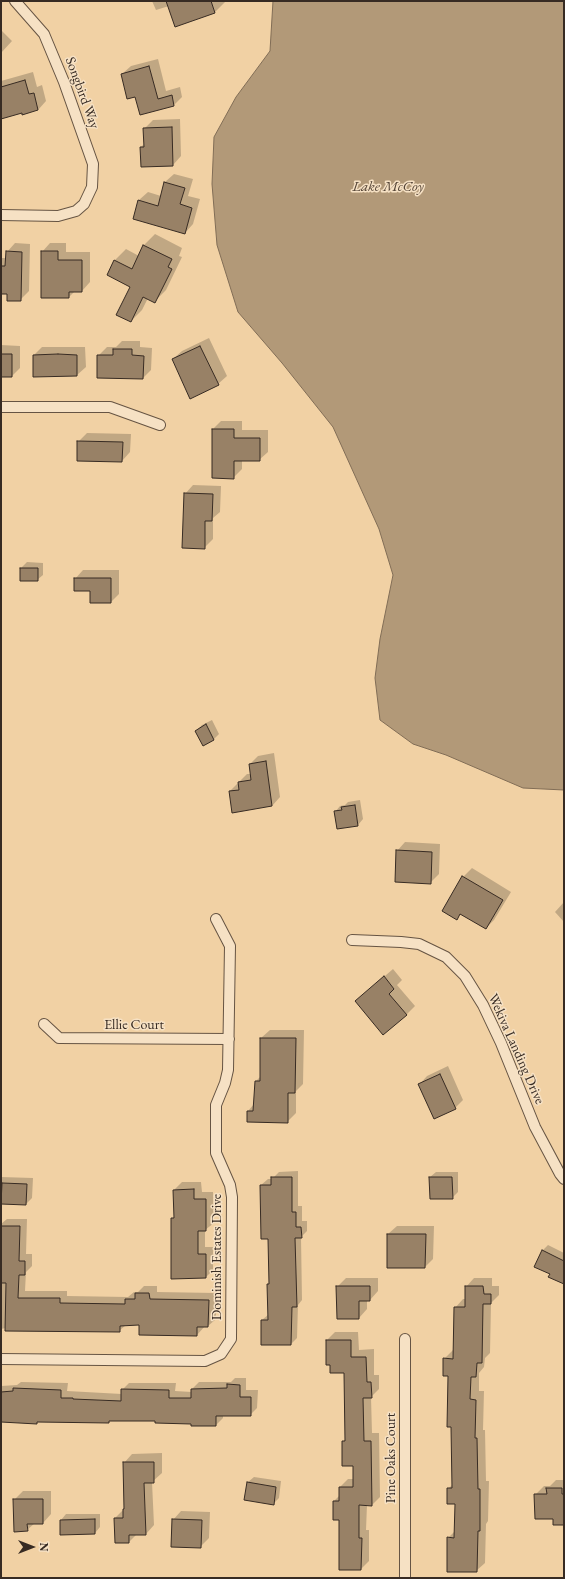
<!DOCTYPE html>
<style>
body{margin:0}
#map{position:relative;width:565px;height:1579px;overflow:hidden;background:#f1d1a4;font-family:"EB Garamond",serif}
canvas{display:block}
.frame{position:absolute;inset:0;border:2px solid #372b23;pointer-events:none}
.north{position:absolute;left:12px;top:1527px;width:40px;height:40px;-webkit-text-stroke:3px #f6e1c4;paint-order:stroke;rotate:90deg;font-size:11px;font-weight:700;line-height:16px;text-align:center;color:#372b23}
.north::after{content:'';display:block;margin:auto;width:14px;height:18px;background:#372b23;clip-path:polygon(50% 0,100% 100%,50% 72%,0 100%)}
</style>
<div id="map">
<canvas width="565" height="1579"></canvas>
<div class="frame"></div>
<div class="north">N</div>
</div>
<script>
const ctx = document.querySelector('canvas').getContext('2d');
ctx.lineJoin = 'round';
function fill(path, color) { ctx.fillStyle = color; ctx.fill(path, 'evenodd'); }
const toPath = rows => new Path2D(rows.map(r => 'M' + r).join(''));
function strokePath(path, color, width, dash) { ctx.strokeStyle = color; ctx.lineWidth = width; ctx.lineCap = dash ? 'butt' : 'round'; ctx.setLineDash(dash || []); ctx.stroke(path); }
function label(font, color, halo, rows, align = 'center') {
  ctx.font = font + ' "EB Garamond",serif'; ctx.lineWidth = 3; ctx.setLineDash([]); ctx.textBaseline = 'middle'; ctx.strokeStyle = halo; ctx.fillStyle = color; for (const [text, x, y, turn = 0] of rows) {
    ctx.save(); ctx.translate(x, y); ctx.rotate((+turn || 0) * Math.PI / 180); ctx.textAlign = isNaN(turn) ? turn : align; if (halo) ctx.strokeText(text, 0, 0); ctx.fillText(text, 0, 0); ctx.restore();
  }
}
const water = toPath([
 [273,1,564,1,564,790,523,788,446,755,413,744,380,720,375,678,380,639,393,575,379,529,333,427,282,363,238,312,217,245,212,184,214,137,236,97,270,51,273,1]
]);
fill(water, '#b29978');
strokePath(water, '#816d56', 1);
fill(toPath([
 [152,1,226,1,215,12,176,25,169,6,156,10],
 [2,31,12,41,1,53,1,32],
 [158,59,166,91,180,87,182,97,174,105,141,114,136,95,122,74,131,66],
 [33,72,37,87,42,85,46,101,38,110,23,114,23,111,1,118,1,81],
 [180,119,181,156,173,165,141,147,145,143,144,129,153,120],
 [174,174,193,179,188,196,200,199,193,224,185,233,139,200,148,192,161,196,165,182],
 [155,234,182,248,179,256,182,257,166,290,155,301,148,298,142,310,131,321,131,286,108,274,115,260,126,249,139,256,144,245],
 [15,243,30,244,29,291,20,300,8,293,1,293,1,258,7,258,7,252],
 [50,243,66,243,66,252,90,252,90,282,82,291,75,291,69,297,42,252],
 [209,338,227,376,218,384,173,359,182,351],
 [122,341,140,341,140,347,152,348,151,370,143,378,98,356,107,347,116,347],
 [1,345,20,346,20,368,12,376,1,376],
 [42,347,85,347,86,367,77,375,34,376,34,355],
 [221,421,242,421,242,430,268,430,268,452,259,460,242,460,242,469,233,478,213,429],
 [87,433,131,434,130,452,122,461,78,442],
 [193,485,221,486,220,512,213,518,213,539,204,548,185,494],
 [27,562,43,563,43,575,37,580,21,580,21,568],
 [83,570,119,570,119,594,111,602,75,579],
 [212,720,219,734,214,739,203,745,196,731,202,725],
 [274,753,280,797,272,806,233,811,230,791,247,774,251,774,250,764,258,756],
 [360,800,363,819,358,825,337,828,335,812,340,806,345,805,348,802],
 [405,842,440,844,439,874,431,882,397,851],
 [472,868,511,892,494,920,486,928,461,914,456,918,443,911,463,877],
 [564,902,564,922,555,912],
 [393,969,402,980,397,985,415,1006,406,1015,356,1001],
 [270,1030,304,1030,303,1084,296,1091,296,1113,287,1122,248,1121,248,1111,254,1104,256,1081,261,1076,261,1038],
 [448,1066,463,1100,455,1108,419,1085,427,1076],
 [298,1171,298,1206,302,1206,302,1221,307,1221,307,1231,301,1237,302,1300,298,1305,297,1338,291,1344,262,1320,269,1314,268,1284,270,1283,269,1238,261,1185,268,1179,272,1179,279,1172],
 [436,1172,458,1172,458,1192,452,1198,430,1177],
 [1,1177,33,1178,32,1198,26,1204,1,1204],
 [182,1182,201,1182,202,1192,213,1192,214,1223,205,1230,205,1247,213,1247,213,1270,206,1277,172,1219,175,1216,174,1190],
 [7,1219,27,1219,26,1254,32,1254,32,1266,26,1272,25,1291,67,1291,67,1296,128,1297,134,1292,138,1292,144,1286,157,1286,157,1292,216,1293,216,1319,208,1326,205,1326,197,1335,140,1324,126,1325,119,1331,6,1330,6,1328,1,1329,1,1224],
 [397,1226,434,1226,433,1259,425,1267,388,1234],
 [548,1245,564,1253,564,1283,551,1274,542,1251],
 [346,1278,378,1278,378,1291,370,1300,367,1300,367,1309,359,1318,337,1287],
 [474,1278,492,1278,492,1286,499,1286,499,1295,491,1303,490,1353,485,1358,484,1367,479,1373,479,1391,484,1391,483,1430,485,1430,486,1481,489,1481,488,1521,486,1524,485,1563,476,1571,448,1538,455,1531,456,1503,448,1489,453,1484,452,1426,449,1375,444,1359,453,1350,454,1350,455,1308,463,1299,466,1299,466,1287],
 [335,1332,358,1332,359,1350,374,1349,374,1375,379,1375,379,1389,371,1397,372,1433,379,1433,380,1497,372,1505,367,1505,366,1530,369,1530,369,1561,361,1569,340,1519,334,1519,334,1501,340,1495,340,1487,348,1479,354,1479,354,1465,343,1442,346,1438,345,1372,327,1340],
 [235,1378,246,1378,246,1390,258,1390,257,1408,250,1415,223,1415,223,1418,216,1425,156,1420,38,1421,36,1423,1,1421,1,1386,17,1385,21,1382,68,1383,67,1391,122,1394,122,1390,129,1383,176,1383,175,1391,192,1392,192,1389,199,1382,231,1382],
 [162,1453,162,1473,152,1482,154,1525,146,1534,137,1534,129,1542,115,1518,125,1508,124,1463,132,1454],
 [254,1477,281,1481,279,1498,273,1504,248,1482],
 [556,1480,564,1480,564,1524,554,1517,535,1495,544,1486,550,1486],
 [23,1491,51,1491,51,1514,43,1523,35,1523,27,1530,14,1500],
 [181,1511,210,1512,209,1538,200,1547,173,1520],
 [66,1514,100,1514,100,1527,95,1533,61,1520]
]), '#0003');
const building = toPath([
 [166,1,211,1,215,13,175,27,166,1],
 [149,66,158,99,172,95,174,106,140,115,135,97,127,99,121,74,149,66],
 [25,80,29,94,34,93,38,110,22,115,22,113,1,119,1,87,25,80],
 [172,127,173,166,141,167,140,147,144,147,143,128,172,127],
 [164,182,185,188,180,204,192,208,185,234,133,219,138,200,158,206,164,182],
 [143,245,172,259,168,267,172,269,155,303,143,297,131,322,116,315,130,287,107,275,114,260,132,269,143,245],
 [6,251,22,252,21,301,7,301,7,294,1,294,1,266,5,266,6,251],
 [41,251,58,251,58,260,82,260,82,292,69,292,69,298,41,298,41,251],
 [200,346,219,385,190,399,172,359,200,346],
 [113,349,132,349,132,355,144,356,143,379,97,378,97,355,113,355,113,349],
 [1,354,12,354,12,377,1,377,1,354],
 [58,354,77,355,77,376,33,377,33,355,58,354],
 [212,429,234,429,234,438,260,438,260,461,234,461,234,479,212,478,212,429],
 [77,441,123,442,122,462,77,461,77,441],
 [184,493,213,494,212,521,205,521,205,549,182,548,184,493],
 [20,568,38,568,38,581,20,581,20,568],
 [74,578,111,578,111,603,90,603,90,591,74,591,74,578],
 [206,724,214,740,203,746,195,731,206,724],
 [266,761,272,806,232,813,229,791,239,790,238,782,251,780,249,764,266,761],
 [355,805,358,826,337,829,334,811,342,810,341,807,355,805],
 [396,850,432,852,431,884,395,882,396,850],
 [462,876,503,900,486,929,460,914,457,920,442,911,462,876],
 [384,976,394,989,389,994,407,1015,383,1035,355,1001,384,976],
 [260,1038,296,1038,295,1093,288,1093,288,1123,247,1122,247,1111,253,1111,255,1081,260,1081,260,1038],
 [440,1074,456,1109,434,1119,418,1084,440,1074],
 [271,1177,292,1177,292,1212,296,1212,296,1227,301,1227,302,1238,295,1238,297,1307,292,1307,291,1345,261,1345,261,1320,268,1320,267,1284,269,1284,268,1239,261,1239,260,1185,271,1185,271,1177],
 [429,1177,452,1177,453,1199,430,1199,429,1177],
 [2,1183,27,1184,26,1205,1,1204,2,1183],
 [194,1189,194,1199,206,1199,206,1231,198,1231,198,1254,206,1254,206,1278,171,1279,171,1218,174,1218,173,1190,194,1189],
 [1,1226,20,1226,19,1261,25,1261,25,1275,19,1275,18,1298,60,1298,60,1303,125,1304,125,1299,135,1299,135,1293,149,1293,150,1299,209,1300,208,1327,197,1327,197,1336,139,1335,139,1325,120,1326,120,1332,5,1331,6,1283,1,1283,1,1226],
 [387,1234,426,1234,425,1268,387,1268,387,1234],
 [542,1250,564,1261,564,1284,548,1277,550,1274,534,1267,542,1250],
 [336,1286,370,1286,370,1301,359,1301,359,1319,337,1319,336,1286],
 [465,1286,483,1286,484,1294,491,1294,491,1304,483,1304,482,1363,477,1363,476,1377,471,1377,470,1399,476,1400,475,1438,477,1438,478,1489,480,1489,480,1531,478,1531,477,1572,447,1572,447,1537,454,1538,455,1504,447,1504,447,1488,452,1488,451,1427,447,1427,448,1376,443,1376,443,1358,453,1359,454,1307,465,1307,465,1286],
 [326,1340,351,1340,351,1357,366,1357,367,1382,371,1382,372,1398,363,1398,364,1441,371,1441,372,1506,359,1505,359,1538,362,1538,361,1570,339,1570,339,1520,333,1520,333,1501,339,1501,339,1487,353,1487,353,1466,342,1466,342,1441,345,1441,344,1373,330,1373,330,1365,326,1365,326,1340],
 [227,1384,240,1385,240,1397,251,1397,251,1416,216,1416,216,1426,191,1426,191,1424,155,1423,155,1421,109,1421,109,1423,37,1422,37,1424,1,1422,1,1392,13,1391,13,1388,61,1390,61,1398,73,1398,73,1399,121,1401,121,1389,169,1390,169,1398,191,1398,191,1389,227,1388,227,1384],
 [123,1462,154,1462,154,1483,144,1483,146,1535,129,1535,129,1543,115,1543,114,1518,123,1518,123,1509,124,1509,123,1462],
 [247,1482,276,1487,274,1505,244,1500,247,1482],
 [546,1488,562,1488,562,1494,564,1494,564,1525,553,1525,553,1519,535,1519,534,1494,547,1494,546,1488],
 [13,1499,43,1499,43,1524,27,1524,28,1531,14,1532,13,1499],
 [95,1519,95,1534,60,1535,60,1520,95,1519],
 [172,1519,202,1520,201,1548,171,1547,172,1519]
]);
fill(building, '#988166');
strokePath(building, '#372b23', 1);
const minor = toPath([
 [1,215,58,216,76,211,84,204,92,187,93,164,64,82,44,34,15,1],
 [1,407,110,407,160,425],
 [352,940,401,942,419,944,446,957,465,976,483,1005,501,1043,535,1127,560,1174,564,1179],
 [44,1024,59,1038,229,1039],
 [1,1359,205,1361,221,1354,231,1339,232,1197,230,1185,216,1153,216,1105,225,1083,228,1070,230,946,216,919],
 [405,1578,405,1339]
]);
strokePath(minor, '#665443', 12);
strokePath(minor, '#f6e1c4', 10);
label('14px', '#372b23', '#f6e1c4', [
 ["Songbird Way",82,93,70],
 ["Ellie Court",134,1025],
 ["Wekiva Landing Drive",516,1049,66],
 ["Dominish Estates Drive",217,1257,-90],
 ["Pine Oaks Court",391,1458,-90]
]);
label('italic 15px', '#564638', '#f6e1c4', [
 ["Lake McCoy",388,187]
]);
</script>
